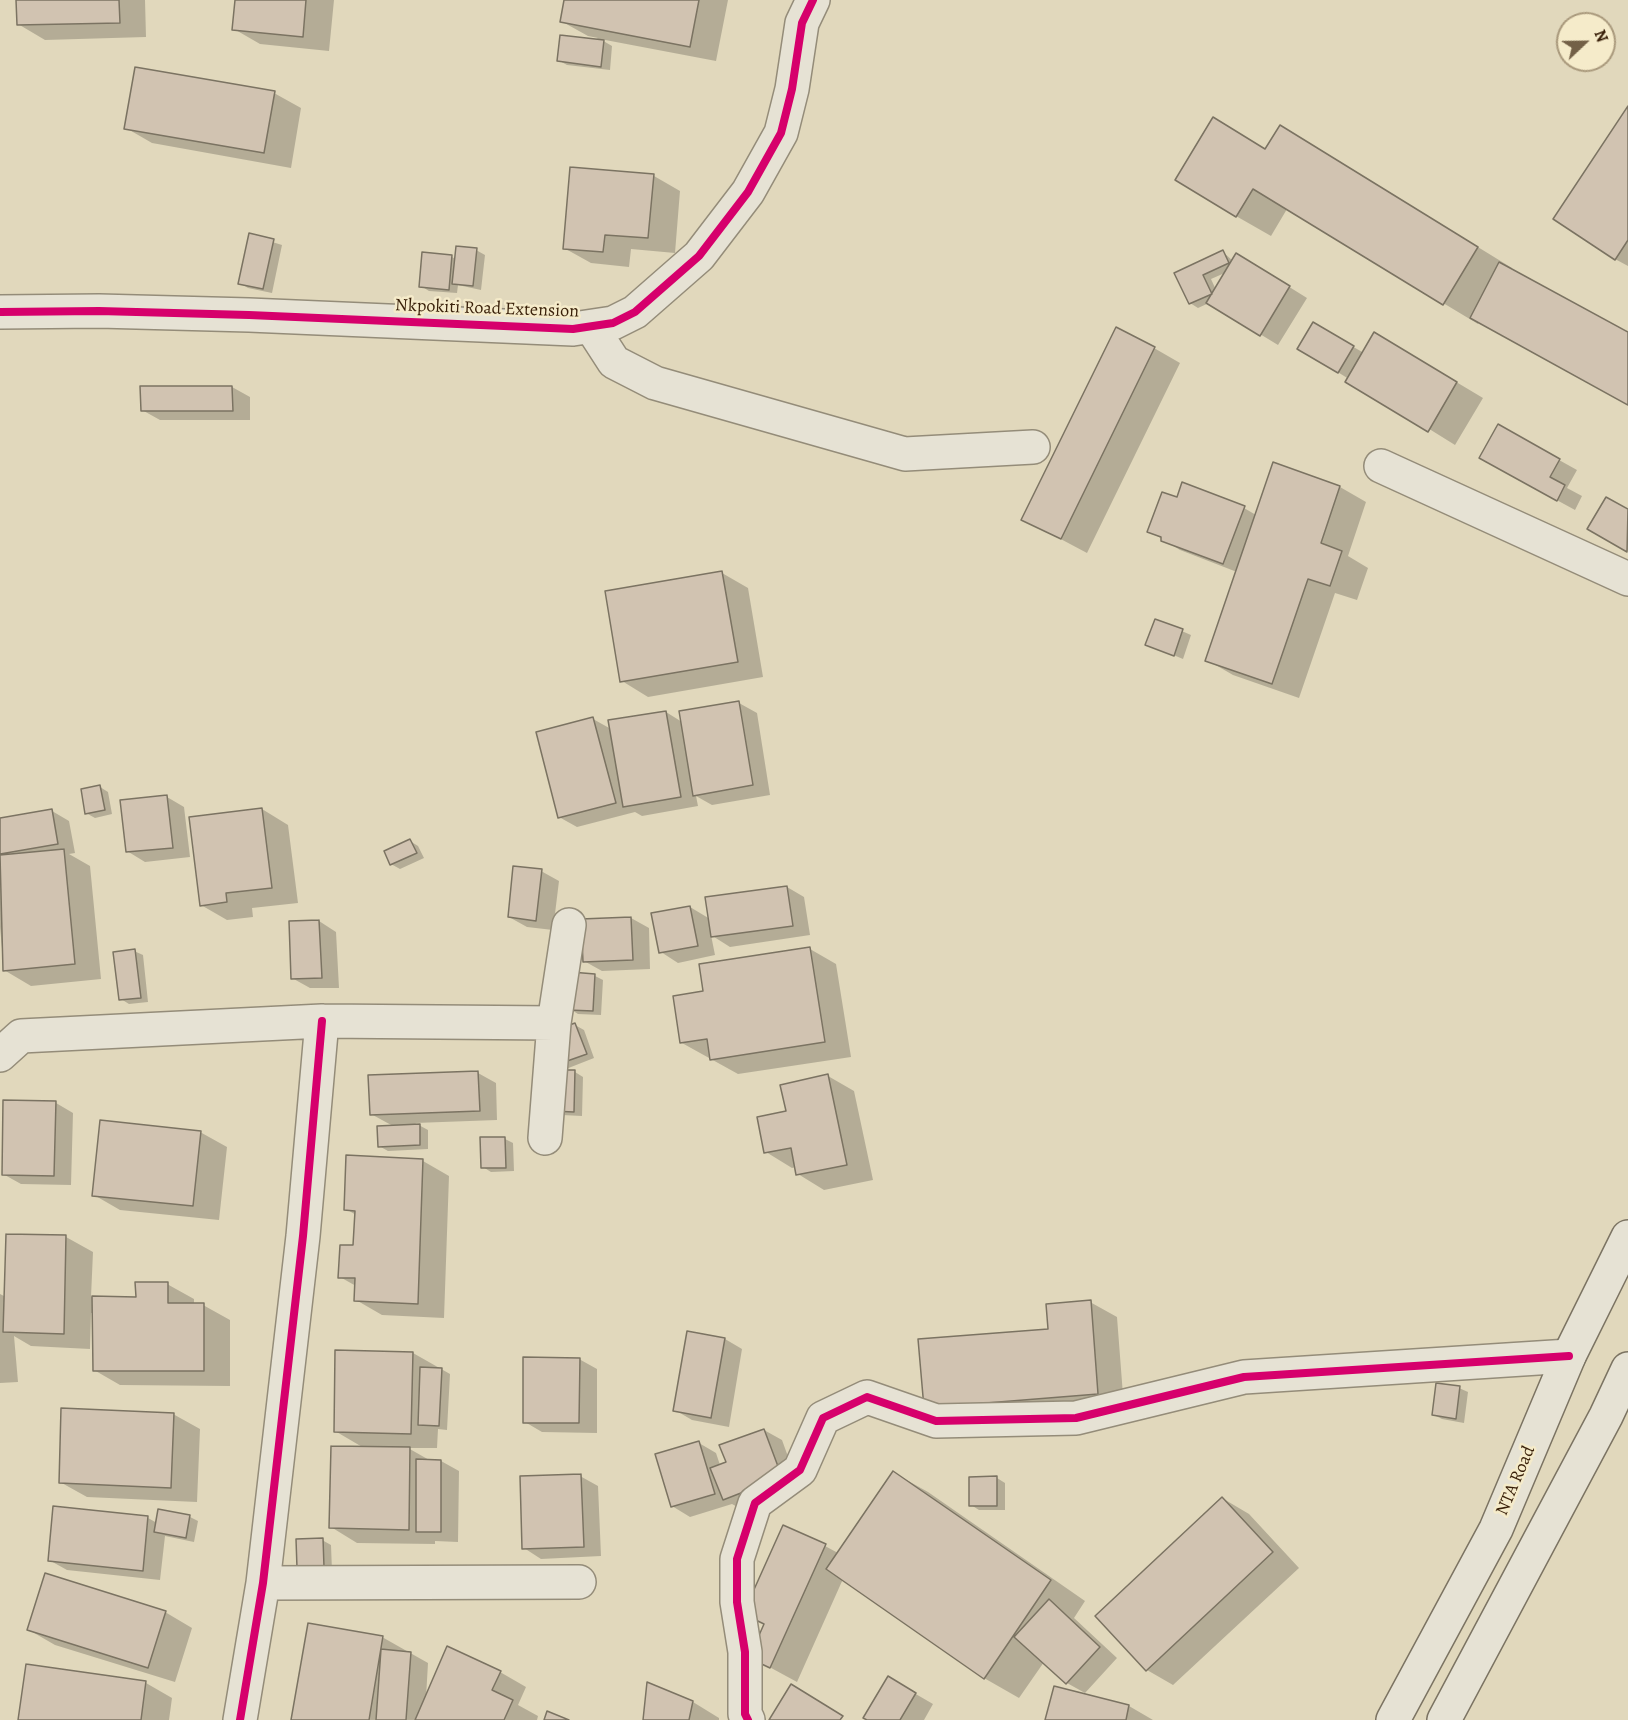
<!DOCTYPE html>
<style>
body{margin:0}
#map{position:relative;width:1628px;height:1720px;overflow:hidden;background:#e1d8bc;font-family:Alegreya,serif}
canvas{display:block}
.north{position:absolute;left:1556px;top:12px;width:60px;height:60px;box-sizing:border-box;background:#f5ebca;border:2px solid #a9997c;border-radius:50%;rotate:68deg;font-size:16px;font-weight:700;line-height:24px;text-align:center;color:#381f08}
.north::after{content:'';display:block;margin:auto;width:21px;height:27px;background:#736047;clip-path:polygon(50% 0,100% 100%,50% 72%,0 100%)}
</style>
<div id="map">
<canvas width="1628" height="1720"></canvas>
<div class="north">N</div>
</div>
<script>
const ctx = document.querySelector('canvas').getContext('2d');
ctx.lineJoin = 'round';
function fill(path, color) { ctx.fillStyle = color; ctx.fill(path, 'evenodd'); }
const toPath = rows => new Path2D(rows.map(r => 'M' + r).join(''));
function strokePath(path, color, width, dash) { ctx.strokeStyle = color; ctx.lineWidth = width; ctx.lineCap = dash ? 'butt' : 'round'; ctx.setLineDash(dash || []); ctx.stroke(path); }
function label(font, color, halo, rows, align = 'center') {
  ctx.font = font + ' Alegreya,serif'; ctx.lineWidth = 5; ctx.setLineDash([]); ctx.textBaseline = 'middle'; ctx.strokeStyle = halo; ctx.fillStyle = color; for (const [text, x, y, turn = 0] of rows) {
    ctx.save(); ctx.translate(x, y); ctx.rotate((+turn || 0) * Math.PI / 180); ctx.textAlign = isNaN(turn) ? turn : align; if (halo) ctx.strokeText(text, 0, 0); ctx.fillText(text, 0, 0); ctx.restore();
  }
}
fill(toPath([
 [18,0,145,0,146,37,45,40,18,24],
 [236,0,334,0,329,51,260,44,234,29],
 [565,0,728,0,716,61,600,39,612,46,610,70,567,65,558,60,598,38,588,36,561,21],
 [274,93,301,108,291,168,152,143,126,128],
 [1628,109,1628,266,1615,259],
 [1214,119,1266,150,1315,147,1512,268,1511,270,1628,334,1628,404,1479,322,1478,324,1287,209,1271,236,1236,216],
 [571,168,654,176,680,191,675,253,631,249,629,267,591,263,564,248],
 [250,235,282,245,272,293,248,288,240,283],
 [476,250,485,255,481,290,458,285,457,293,429,291,421,286,452,257,457,260],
 [1223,252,1233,261,1254,265,1307,298,1278,345,1209,303,1198,308,1190,303,1176,274],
 [1227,272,1216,290,1211,279],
 [1313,324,1364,353,1401,349,1483,398,1455,445,1299,348],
 [1154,348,1180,363,1087,553,1023,519],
 [232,387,250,397,250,420,160,420,142,410,142,388],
 [1498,426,1577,470,1567,488,1582,496,1575,510,1498,468],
 [1274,464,1340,487,1366,502,1348,556,1368,568,1357,600,1335,593,1299,698,1233,675,1207,660,1237,572,1180,550,1149,531,1178,499,1244,508,1256,515],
 [1606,499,1628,511,1628,551,1589,529],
 [722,573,748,588,763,677,648,697,622,681],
 [1156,620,1191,635,1183,659,1147,644],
 [739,703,757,713,770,795,712,805,696,796,698,806,642,816,635,812,577,827,559,817,593,719,611,729,666,712,682,722],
 [100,787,108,792,112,814,95,818,86,813],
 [167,797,184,807,190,857,145,862,127,851],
 [262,809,288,825,298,903,252,908,253,917,227,920,201,905],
 [52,811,69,821,75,853,69,854,90,866,101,979,31,986,4,970,0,927,0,819],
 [410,841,418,846,424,858,400,869,391,864],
 [541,871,559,881,553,930,527,927,509,917],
 [787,887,804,897,810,935,730,947,711,935,715,955,678,963,661,952,690,907,710,919],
 [631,918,649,928,650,969,602,971,584,961,582,921],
 [319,921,336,932,339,988,310,988,292,978],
 [810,949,836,964,851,1057,738,1074,682,1043,705,992],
 [134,951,143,955,148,1002,129,1004,121,999],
 [572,974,595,976,603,980,601,1015,578,1014,570,1009],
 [575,1025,584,1030,594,1058,566,1069,558,1064],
 [575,1072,583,1077,582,1116,562,1115],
 [478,1073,496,1083,497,1120,415,1123,428,1130,428,1149,388,1151,379,1146,393,1126,371,1114],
 [828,1076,854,1091,873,1180,824,1190,798,1174,796,1167,792,1168,766,1152,788,1112],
 [56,1103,73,1113,71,1185,21,1184,3,1174],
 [200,1132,227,1147,219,1220,120,1210,94,1195],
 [482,1138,505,1139,513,1143,514,1171,491,1172,483,1167],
 [423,1161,449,1176,444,1318,382,1315,356,1300,356,1286,340,1277,355,1247,356,1215,346,1209],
 [7,1235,66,1237,93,1252,91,1297,137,1298,167,1284,194,1299,194,1305,203,1305,230,1320,230,1386,120,1385,94,1370,94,1313,91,1313,90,1349,31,1346,14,1336,18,1382,0,1383,0,1294,6,1297],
 [1090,1302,1117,1317,1124,1408,952,1422,1050,1330],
 [688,1332,725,1339,742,1349,729,1427,692,1420,675,1410],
 [337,1351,413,1353,450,1374,447,1430,438,1429,437,1448,408,1448,431,1461,441,1461,459,1471,458,1542,435,1541,435,1544,357,1543,331,1527,364,1448,335,1431],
 [579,1359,597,1369,597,1433,542,1432,525,1422],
 [1459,1388,1468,1392,1464,1423,1442,1419,1434,1415],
 [173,1414,200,1429,197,1502,87,1497,60,1482],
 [764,1430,782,1440,799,1487,741,1509,732,1504,690,1517,672,1506,699,1443,716,1453,720,1465,728,1462],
 [894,1473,928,1492,1085,1601,1074,1618,1117,1658,1085,1693,1067,1683,1044,1662,1019,1698,984,1678,843,1579,797,1682,751,1657,765,1625,745,1613,825,1546,838,1553],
 [580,1476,598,1486,601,1556,541,1559,524,1548],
 [997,1478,1005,1483,1005,1510,979,1510,971,1505],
 [1222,1498,1249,1514,1299,1568,1173,1685,1147,1670],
 [55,1508,148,1518,157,1523,190,1517,198,1521,194,1542,165,1536,160,1580,67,1570,49,1560],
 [322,1540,331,1545,332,1571,298,1567],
 [165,1612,192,1628,175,1682,55,1645,29,1630],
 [382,1637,428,1663,426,1698,500,1672,526,1687,518,1705,538,1716,537,1720,293,1720],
 [27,1666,146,1683,172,1698,169,1720,20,1720],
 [888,1678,933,1704,924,1720,870,1720],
 [1055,1687,1129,1706,1153,1720,1047,1720],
 [693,1702,719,1718,719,1720,645,1720]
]), '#0003');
const building = toPath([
 [16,0,119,0,120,23,17,25,16,0],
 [235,0,306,0,303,37,232,30,235,0],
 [564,0,699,0,690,47,560,22,564,0],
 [560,35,604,40,601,67,557,61,560,35],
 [135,67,275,91,264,153,124,129,135,67],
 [1628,106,1628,240,1615,260,1553,219,1628,106],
 [1213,117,1265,149,1280,125,1478,247,1443,305,1253,189,1236,217,1175,180,1213,117],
 [570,167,654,174,648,238,605,235,603,252,563,249,570,167],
 [249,233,274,239,263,289,238,284,249,233],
 [456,246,477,248,473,286,452,284,456,246],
 [1223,250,1229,263,1203,275,1212,294,1189,304,1174,273,1223,250],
 [422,252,452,255,449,290,419,287,422,252],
 [1236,253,1290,286,1260,336,1206,303,1236,253],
 [1499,262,1628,332,1628,405,1470,318,1499,262],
 [1313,322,1354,346,1338,373,1297,349,1313,322],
 [1116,327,1155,347,1061,539,1021,520,1116,327],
 [1374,332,1457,382,1428,432,1345,382,1374,332],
 [140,386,232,386,233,411,141,411,140,386],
 [1498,424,1560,459,1550,477,1565,485,1557,501,1479,458,1498,424],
 [1273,462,1340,486,1321,543,1342,551,1330,586,1308,579,1272,684,1205,661,1273,462],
 [1182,482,1245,506,1223,564,1161,541,1161,537,1147,532,1162,492,1177,497,1182,482],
 [1606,497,1628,509,1627,552,1587,529,1606,497],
 [722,571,738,662,620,682,605,591,722,571],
 [1155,619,1183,629,1174,656,1145,645,1155,619],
 [739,701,753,785,693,796,679,711,739,701],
 [666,711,681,797,623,807,608,720,666,711],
 [593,717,616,803,558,818,536,732,593,717],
 [100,785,105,810,85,814,81,789,100,785],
 [167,795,173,848,126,852,120,800,167,795],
 [262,808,272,888,226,893,227,902,200,906,189,817,262,808],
 [52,809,58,844,0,854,0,818,52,809],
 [410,839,417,853,390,865,384,851,410,839],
 [64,849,75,964,3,971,0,855,64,849],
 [513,866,542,869,536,921,508,917,513,866],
 [787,886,793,926,711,937,705,897,787,886],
 [690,906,698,946,659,953,651,913,690,906],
 [631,917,633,960,583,962,581,919,631,917],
 [319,920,322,978,291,979,289,921,319,920],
 [810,947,825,1042,710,1060,707,1039,680,1043,673,996,703,991,699,964,810,947],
 [135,949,141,998,119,1000,113,952,135,949],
 [571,972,595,974,593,1011,568,1010,571,972],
 [575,1023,587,1054,556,1065,545,1034,575,1023],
 [552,1070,575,1070,574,1112,552,1111,552,1070],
 [478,1071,480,1111,370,1115,368,1075,478,1071],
 [828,1074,847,1165,796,1175,791,1148,764,1153,757,1117,786,1111,780,1085,828,1074],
 [3,1100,56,1101,54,1176,2,1175,3,1100],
 [100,1120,201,1131,193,1206,92,1196,100,1120],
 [420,1124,420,1145,378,1147,377,1126,420,1124],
 [480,1137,505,1137,506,1168,481,1168,480,1137],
 [346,1155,423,1159,418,1304,354,1301,355,1278,338,1278,340,1245,353,1245,355,1211,344,1210,346,1155],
 [6,1234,66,1235,64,1334,3,1332,6,1234],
 [135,1282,168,1282,168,1303,204,1303,204,1371,93,1371,92,1296,136,1297,135,1282],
 [1091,1300,1098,1394,924,1408,918,1339,1048,1329,1046,1304,1091,1300],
 [687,1331,725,1338,711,1418,673,1411,687,1331],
 [335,1350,413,1352,411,1434,334,1432,335,1350],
 [523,1357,580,1358,579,1423,523,1423,523,1357],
 [420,1367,442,1368,439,1426,418,1425,420,1367],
 [1436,1383,1460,1386,1456,1419,1432,1415,1436,1383],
 [61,1408,174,1413,171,1488,59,1483,61,1408],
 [764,1429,782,1477,723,1500,710,1468,726,1462,719,1445,764,1429],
 [699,1441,715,1494,671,1507,655,1454,699,1441],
 [331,1446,410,1447,409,1530,329,1528,331,1446],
 [416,1459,441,1460,441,1532,416,1532,416,1459],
 [893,1471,1051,1580,984,1679,826,1569,893,1471],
 [581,1474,584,1547,522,1549,520,1476,581,1474],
 [997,1476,997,1506,969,1506,969,1477,997,1476],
 [1222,1497,1273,1552,1146,1671,1095,1616,1222,1497],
 [53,1506,148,1516,143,1571,48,1561,53,1506],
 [158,1509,190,1515,186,1538,154,1532,158,1509],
 [783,1525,826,1544,770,1668,749,1658,764,1624,743,1614,783,1525],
 [323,1538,324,1567,297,1568,296,1539,323,1538],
 [45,1573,166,1611,148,1668,27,1630,45,1573],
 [1049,1599,1100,1647,1066,1684,1014,1637,1049,1599],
 [308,1623,383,1636,369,1720,291,1720,308,1623],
 [447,1646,501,1671,492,1690,513,1700,504,1720,415,1720,447,1646],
 [381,1649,411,1652,406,1720,376,1720,381,1649],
 [26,1664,146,1681,141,1720,18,1720,26,1664],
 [888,1676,916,1693,900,1720,867,1720,863,1718,888,1676],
 [647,1682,693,1701,689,1720,643,1720,647,1682],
 [791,1684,843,1716,840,1720,769,1720,791,1684],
 [1054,1686,1129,1705,1126,1720,1045,1720,1054,1686],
 [547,1711,569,1720,544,1720,547,1711]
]);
fill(building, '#d1c3b1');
strokePath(building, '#7b7362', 1.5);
const minor = toPath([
 [0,312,99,311,249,315,573,329,613,323,635,312,699,256,748,192,781,133,792,89,802,23,813,0],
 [592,328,614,362,655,383,905,454,1033,447],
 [1381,466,1628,579],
 [0,1055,21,1036,322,1021,554,1023],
 [545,1138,554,1023,569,925],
 [263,1583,579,1582],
 [240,1720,263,1583,303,1236,322,1021],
 [748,1720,745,1714,745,1652,737,1602,737,1559,755,1503,800,1470,823,1418,867,1397,936,1421,1076,1418,1244,1377,1569,1356]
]);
const secondary = toPath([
 [1393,1720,1496,1529,1569,1356,1628,1237],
 [1444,1720,1606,1416,1628,1369]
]);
strokePath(minor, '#948c79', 36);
strokePath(secondary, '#7b7362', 36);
strokePath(minor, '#e6e2d4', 33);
strokePath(secondary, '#e6e2d4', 33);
strokePath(toPath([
 [0,312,99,311,249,315,573,329,613,323,635,312,699,256,748,192,781,133,792,89,802,23,813,0],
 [240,1720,263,1583,303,1236,322,1021],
 [748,1720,745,1714,745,1652,737,1602,737,1559,755,1503,800,1470,823,1418,867,1397,936,1421,1076,1418,1244,1377,1569,1356]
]), '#d6006c', 8);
label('18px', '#381f08', '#f5ebca', [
 ["Nkpokiti Road Extension",487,309,2],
 ["NTA Road",1516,1481,-67]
]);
</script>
